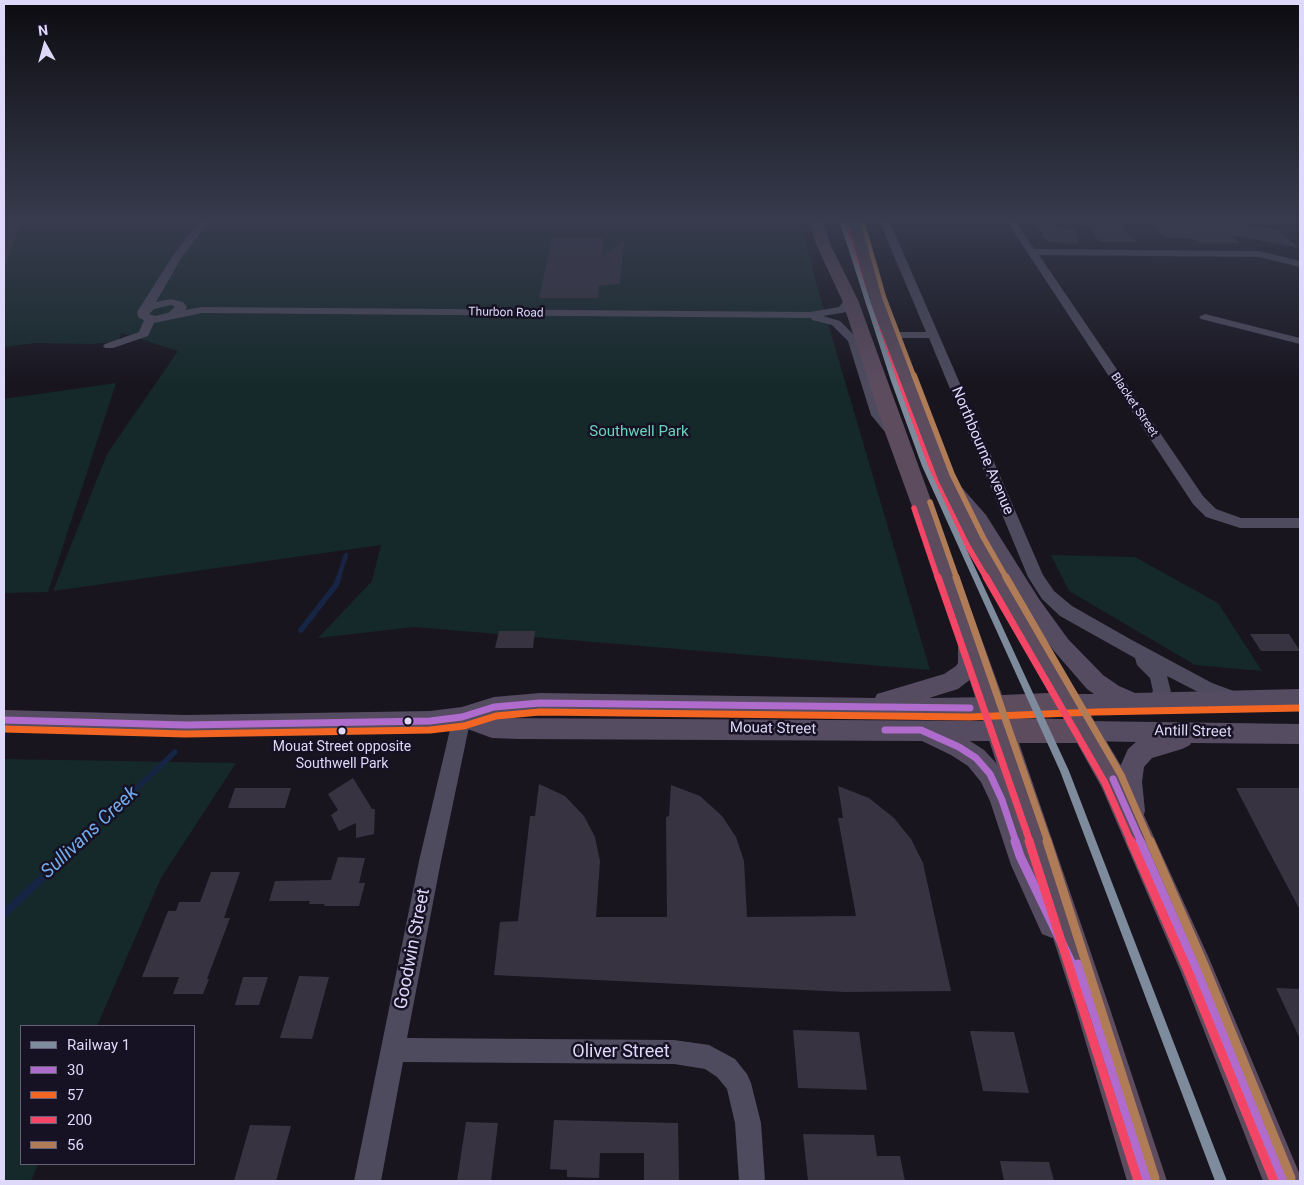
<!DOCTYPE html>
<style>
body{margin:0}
#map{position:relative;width:1304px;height:1185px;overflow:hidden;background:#18151f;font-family:Roboto,sans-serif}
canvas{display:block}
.frame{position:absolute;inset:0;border:5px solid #ded9fa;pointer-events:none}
.legend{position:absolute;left:20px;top:1025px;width:175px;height:140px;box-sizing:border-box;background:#161123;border:1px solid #666179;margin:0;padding:6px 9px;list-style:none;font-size:15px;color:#ded9fa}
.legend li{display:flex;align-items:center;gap:10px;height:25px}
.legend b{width:25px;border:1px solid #666179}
.north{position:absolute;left:20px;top:20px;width:50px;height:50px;-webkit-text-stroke:4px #161123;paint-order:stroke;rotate:353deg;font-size:14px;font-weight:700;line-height:20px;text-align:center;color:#ded9fa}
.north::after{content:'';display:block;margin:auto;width:18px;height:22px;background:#ded9fa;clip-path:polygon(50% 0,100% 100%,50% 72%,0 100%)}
</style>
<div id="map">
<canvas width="1304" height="1185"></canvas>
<div class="frame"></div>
<ul class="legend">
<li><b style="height:6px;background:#7d8b9c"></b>Railway 1</li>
<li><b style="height:6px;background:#b06ccc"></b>30</li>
<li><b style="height:6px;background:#f26522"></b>57</li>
<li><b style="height:6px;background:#f34667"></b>200</li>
<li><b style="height:6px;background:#b07c57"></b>56</li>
</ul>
<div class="north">N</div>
</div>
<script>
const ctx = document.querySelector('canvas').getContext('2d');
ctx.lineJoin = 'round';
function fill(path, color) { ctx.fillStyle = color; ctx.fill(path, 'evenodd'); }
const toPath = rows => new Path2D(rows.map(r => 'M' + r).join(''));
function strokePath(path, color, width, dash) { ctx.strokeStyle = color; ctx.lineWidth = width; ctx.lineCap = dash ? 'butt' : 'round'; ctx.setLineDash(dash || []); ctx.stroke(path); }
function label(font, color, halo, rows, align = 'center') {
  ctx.font = font + ' Roboto,sans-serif'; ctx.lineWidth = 5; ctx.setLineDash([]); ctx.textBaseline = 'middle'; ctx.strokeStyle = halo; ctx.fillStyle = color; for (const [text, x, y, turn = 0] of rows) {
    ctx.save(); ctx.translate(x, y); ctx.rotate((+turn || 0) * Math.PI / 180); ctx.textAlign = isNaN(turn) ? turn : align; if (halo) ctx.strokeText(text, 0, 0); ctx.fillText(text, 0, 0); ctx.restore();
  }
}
fill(toPath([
 [4,220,800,220,819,293,930,670,414,627,318,638,372,581,381,545,53,591,107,454,178,351,121,333,120,338,113,342,92,344,36,343,4,347],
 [116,383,48,592,4,593,4,399],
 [1051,555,1135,557,1218,603,1262,671,1195,665,1069,591],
 [4,759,236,763,161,878,97,1026,21,1026,21,1164,38,1164,31,1181,4,1181]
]), '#15292a');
strokePath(toPath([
 [338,579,346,555]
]), '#162544', 4.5);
strokePath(toPath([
 [301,630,336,585,339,577],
 [80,842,175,752]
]), '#162544', 5.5);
strokePath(toPath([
 [4,914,81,841]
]), '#162544', 8);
fill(toPath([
 [4,220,21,220,6,265,4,264],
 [1034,220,1051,220,1058,229,1076,229,1078,244,1048,242,1048,240,1043,238,1042,232],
 [1084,220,1101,220,1105,225,1121,225,1136,242,1099,242],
 [1149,220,1203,220,1206,224,1216,222,1277,229,1299,248,1231,235,1240,243,1198,243,1194,240,1186,238,1166,238],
 [552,238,604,238,602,257,624,241,620,284,599,286,598,298,539,298],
 [499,631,535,631,533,648,495,648],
 [1250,634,1289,634,1300,651,1261,651],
 [353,778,372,809,375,809,374,834,356,838,356,823,339,831,331,815,338,810,328,794],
 [539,784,565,796,584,816,595,837,600,861,596,917,667,917,666,817,669,816,671,785,700,796,722,816,736,837,744,861,747,917,856,916,838,818,843,818,838,786,869,798,894,818,911,839,923,863,951,991,845,992,494,975,500,922,518,921,530,816,535,816],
 [235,788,291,788,285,808,228,808],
 [1236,788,1300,788,1300,910,1266,846],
 [338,857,365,858,359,883,365,883,359,906,324,906,325,904,309,904,310,901,269,901,275,881,331,880],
 [211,872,240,872,224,918,230,918,207,979,209,979,203,994,173,994,179,977,142,977,168,911,176,911,179,902,200,902],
 [299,976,329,977,312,1039,280,1038],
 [243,977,268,977,259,1005,235,1005],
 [1276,988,1300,989,1300,1039],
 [793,1030,859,1032,867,1090,798,1088],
 [970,1031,1014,1032,1029,1093,983,1091],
 [554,1120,678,1123,679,1181,644,1181,644,1153,600,1153,599,1178,567,1177,567,1170,550,1169],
 [466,1122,498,1123,491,1181,457,1181],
 [250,1125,291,1126,276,1181,234,1181],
 [803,1134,874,1135,877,1156,900,1156,905,1181,808,1181],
 [1000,1161,1049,1162,1054,1181,1004,1181]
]), '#373341');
fill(toPath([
 [201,220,210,220,182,257,156,302,171,299,183,302,187,307,185,310,202,307,810,312,839,307,846,298,854,298,855,300,847,312,823,316,840,321,859,340,883,414,902,435,900,438,890,438,871,415,848,341,832,325,812,320,811,318,202,313,154,323,148,336,113,348,105,348,103,346,105,344,139,332,144,320,139,318,137,312,174,254,201,220],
 [171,305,175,307,168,313,155,316,149,314,154,309,171,305],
 [879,220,889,220,1043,575,1054,591,1072,606,1130,639,1212,683,1239,693,1242,699,1239,705,1233,707,1227,705,1200,693,1167,676,1171,692,1168,698,1162,707,1156,709,1150,707,1147,701,1153,691,1150,678,1137,665,1135,658,1060,616,1042,599,1028,577,929,338,889,338,883,335,889,332,926,332,879,220],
 [1006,220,1015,220,1034,249,1259,251,1300,261,1300,267,1259,257,1039,255,1203,496,1216,509,1241,518,1300,518,1300,528,1240,528,1206,517,1193,504,1006,220],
 [1205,314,1300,338,1300,344,1201,319,1199,317,1205,314],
 [462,709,469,711,471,717,441,861,407,1038,674,1040,709,1045,735,1059,747,1074,751,1083,761,1123,765,1181,739,1181,735,1123,727,1089,717,1077,705,1069,674,1064,403,1062,381,1181,354,1181,419,861,453,717,455,711,462,709]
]), '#4e4b5e');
fill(toPath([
 [951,480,957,482,986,515,1039,599,1068,639,1103,675,1119,686,1135,693,1300,689,1300,709,1070,714,1062,711,1059,704,1062,697,1070,694,1094,694,1087,689,1054,651,1025,611,974,525,942,486,945,482,951,480],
 [969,637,976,640,980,646,980,663,976,675,958,689,929,698,992,697,1000,700,1003,707,1000,714,992,717,857,718,540,713,492,718,1001,721,1009,724,1013,731,1009,738,1001,741,970,741,984,750,999,766,1014,800,1032,852,1066,924,1062,934,1052,938,1042,934,1011,865,990,801,981,782,968,766,951,755,922,741,518,739,492,738,462,727,430,731,186,735,4,730,4,710,186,715,430,711,462,707,494,697,540,693,875,698,877,694,944,674,956,666,958,663,958,646,962,640,969,637],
 [1085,721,1300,724,1300,744,1191,743,1190,745,1182,749,1152,758,1144,767,1142,782,1145,811,1142,820,1133,823,1124,820,1121,811,1118,782,1120,767,1128,749,1136,742,1085,741,1077,738,1073,731,1077,724,1085,721]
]), '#564c62');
fill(toPath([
 [809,220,823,220,830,244,858,300,1002,695,1049,693,964,541,934,478,868,300,846,220,860,220,884,300,954,478,985,539,1123,769,1208,956,1300,1175,1300,1181,1263,1181,1181,972,1102,788,1077,743,1019,743,1109,1006,1167,1181,1127,1181,1075,1006,925,542,886,435,842,300,816,244,809,220],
 [1062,716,1064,719,1010,718,1062,716]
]), '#5c4c5e');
strokePath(toPath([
 [4,720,186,725,430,721,462,717,494,707,540,703,970,708],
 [885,730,921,730,959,747,976,758,990,774,1002,800,1016,842],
 [1113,779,1141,842]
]), '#b06ccc', 7);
strokePath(toPath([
 [1015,841,1020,856,1092,1006],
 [1140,841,1196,968,1283,1181],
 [1078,964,1147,1181]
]), '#b06ccc', 9);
strokePath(toPath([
 [4,729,186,734,430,730,464,726,496,716,540,712,970,717,1096,712,1300,708]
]), '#f26522', 7);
strokePath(toPath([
 [845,222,868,303,896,376]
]), '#f34667', 4.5);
strokePath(toPath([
 [895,375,936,482,967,545,987,579],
 [914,508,938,579]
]), '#f34667', 5.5);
strokePath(toPath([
 [938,577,1030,842],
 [986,577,1105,783,1131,842]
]), '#f34667', 7);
strokePath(toPath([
 [1029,841,1138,1181],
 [1131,841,1188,971,1274,1181]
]), '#f34667', 9);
strokePath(toPath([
 [862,220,884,297,914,376]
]), '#b07c57', 4.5);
strokePath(toPath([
 [914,375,952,474,983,537,1007,579],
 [930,502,957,579]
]), '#b07c57', 5.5);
strokePath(toPath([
 [956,577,1048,842],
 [1006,577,1121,775,1150,842]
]), '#b07c57', 7);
strokePath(toPath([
 [1047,841,1155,1178],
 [1150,841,1204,965,1291,1178]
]), '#b07c57', 9);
fill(toPath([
 [839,220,843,220,897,381,928,466,1069,771,1227,1181,1215,1181,1060,771,922,466,891,381,839,220]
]), '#7d8b9c');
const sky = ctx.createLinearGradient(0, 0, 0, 386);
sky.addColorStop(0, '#0d0c11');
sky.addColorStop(0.57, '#373b4d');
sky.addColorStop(1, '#373b4d00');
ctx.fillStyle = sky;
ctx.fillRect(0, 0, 1304, 386);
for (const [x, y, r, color] of [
 [408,721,4.5,"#ded9fa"],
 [342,731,4.5,"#ded9fa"]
]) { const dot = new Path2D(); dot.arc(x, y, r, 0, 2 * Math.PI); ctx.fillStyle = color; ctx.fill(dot); strokePath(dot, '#161123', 2); }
label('12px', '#ded9fa', '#161123', [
 ["Thurbon Road",506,313,1],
 ["Blacket Street",1134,405,56]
]);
label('14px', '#ded9fa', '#161123', [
 ["Mouat Street opposite",342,747],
 ["Southwell Park",342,764]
]);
label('15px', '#6dd1bf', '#161123', [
 ["Southwell Park",639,432]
]);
label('15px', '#ded9fa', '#161123', [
 ["Northbourne Avenue",982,451,67],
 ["Mouat Street",773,729,1],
 ["Antill Street",1193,732,1]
]);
label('18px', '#ded9fa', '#161123', [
 ["Goodwin Street",413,949,-79],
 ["Oliver Street",621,1052]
]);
label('italic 19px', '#73aded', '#161123', [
 ["Sullivans Creek",90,833,-43]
]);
</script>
